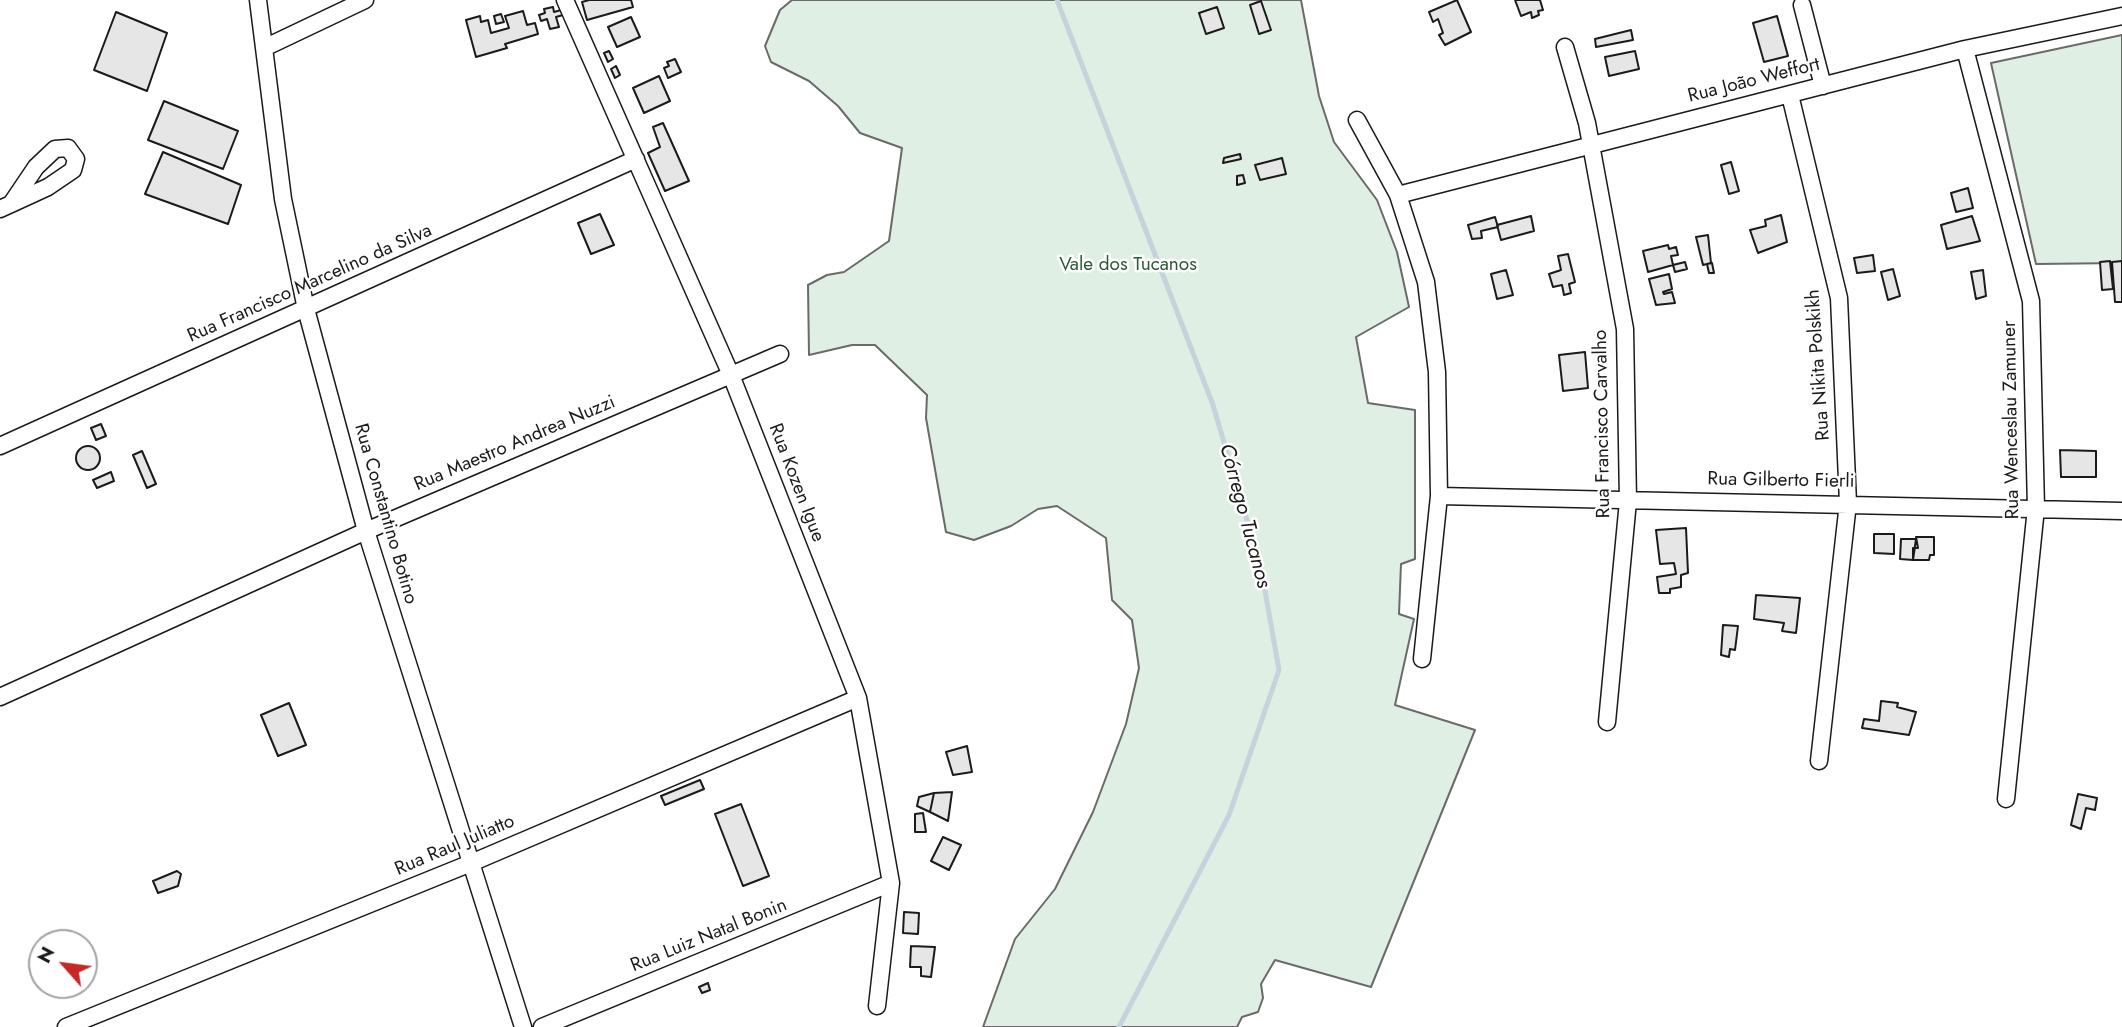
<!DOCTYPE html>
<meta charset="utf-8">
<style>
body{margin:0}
#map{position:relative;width:2122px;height:1027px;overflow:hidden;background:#fff;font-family:Jost,sans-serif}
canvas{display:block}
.north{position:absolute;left:28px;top:929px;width:70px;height:70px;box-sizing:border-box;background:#fff;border:2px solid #a3a3a3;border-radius:50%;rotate:298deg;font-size:19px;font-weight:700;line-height:28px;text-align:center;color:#1a1a1a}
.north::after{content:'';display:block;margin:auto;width:24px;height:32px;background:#c62828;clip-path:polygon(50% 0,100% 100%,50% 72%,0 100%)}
</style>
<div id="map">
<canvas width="2122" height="1027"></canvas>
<div class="north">N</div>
</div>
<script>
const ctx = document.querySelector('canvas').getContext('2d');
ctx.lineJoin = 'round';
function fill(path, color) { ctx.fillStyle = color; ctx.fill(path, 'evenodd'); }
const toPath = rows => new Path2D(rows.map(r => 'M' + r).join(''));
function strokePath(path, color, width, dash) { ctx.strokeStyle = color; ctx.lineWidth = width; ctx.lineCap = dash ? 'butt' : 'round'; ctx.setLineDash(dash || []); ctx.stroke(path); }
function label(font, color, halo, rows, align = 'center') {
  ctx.font = font + ' Jost,sans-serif'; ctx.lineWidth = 5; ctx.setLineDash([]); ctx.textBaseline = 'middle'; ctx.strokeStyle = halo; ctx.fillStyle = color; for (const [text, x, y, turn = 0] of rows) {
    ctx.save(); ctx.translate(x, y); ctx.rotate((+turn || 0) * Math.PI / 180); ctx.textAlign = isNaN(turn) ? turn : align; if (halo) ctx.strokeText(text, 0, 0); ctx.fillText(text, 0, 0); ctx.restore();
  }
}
const green = toPath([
 [792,0,1301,0,1319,96,1334,142,1377,200,1397,252,1409,307,1356,337,1368,403,1415,410,1415,559,1401,564,1399,614,1414,619,1395,705,1475,730,1371,987,1275,960,1261,984,1263,998,1258,1012,1242,1017,1237,1027,983,1027,1015,939,1055,889,1093,812,1126,724,1139,668,1132,620,1112,600,1106,538,1057,506,1038,509,1011,526,974,540,946,532,926,418,927,395,875,345,852,345,809,355,808,285,827,275,844,272,889,241,902,148,860,133,838,106,809,81,771,62,765,46,780,10,792,0],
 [2122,35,2122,263,2036,264,1991,63,2122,35]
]);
fill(green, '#e0efe3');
strokePath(green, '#6a6a6a', 2);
strokePath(toPath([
 [1057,0,1213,405,1261,568,1279,670,1229,815,1119,1027]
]), '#c6d2dc', 5);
const building = toPath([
 [589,0,631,0,633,7,587,20,582,2,589,0],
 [1457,0,1471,32,1445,45,1439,35,1443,33,1438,19,1433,22,1429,12,1457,0],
 [1515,0,1540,0,1543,10,1538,11,1539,15,1532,18,1531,12,1521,16,1515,0],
 [1261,1,1271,30,1259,34,1250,5,1261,1],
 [553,7,554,12,561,10,563,15,556,17,559,27,550,29,547,19,541,21,539,15,545,13,544,9,553,7],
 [1217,7,1224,28,1206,34,1199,13,1217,7],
 [523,11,527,25,535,23,538,34,505,44,507,48,476,57,466,20,480,16,481,22,488,20,491,33,509,28,505,16,523,11],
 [116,12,167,33,147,91,94,70,116,12],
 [501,14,504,22,496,24,494,16,501,14],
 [1777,16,1788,56,1764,62,1753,23,1777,16],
 [631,17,640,37,617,47,608,27,631,17],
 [1631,30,1633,40,1596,47,1595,39,1631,30],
 [609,51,613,59,608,62,604,53,609,51],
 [1635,51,1639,69,1609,76,1605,57,1635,51],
 [675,59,681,72,668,78,664,68,669,66,667,62,675,59],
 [616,66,620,75,615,78,611,69,616,66],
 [659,76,670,101,644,113,633,88,659,76],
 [164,101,238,131,223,169,148,140,164,101],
 [663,123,689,181,665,191,648,153,660,147,653,127,663,123],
 [163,152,241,185,228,224,145,194,163,152],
 [1240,154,1241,159,1223,163,1224,158,1240,154],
 [1282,158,1286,174,1260,180,1255,165,1282,158],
 [1731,162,1739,191,1729,194,1721,165,1731,162],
 [1243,175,1245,183,1237,185,1237,176,1243,175],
 [1968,188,1973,208,1956,212,1951,193,1968,188],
 [600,214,614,245,591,254,578,223,600,214],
 [1781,215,1787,242,1758,253,1750,230,1766,226,1765,220,1781,215],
 [1531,216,1534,231,1501,240,1497,225,1531,216],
 [1972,216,1980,241,1947,249,1941,225,1972,216],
 [1495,217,1498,227,1481,231,1482,238,1472,239,1468,225,1495,217],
 [1708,235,1711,263,1703,265,1696,237,1708,235],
 [1668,245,1669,249,1676,247,1678,255,1671,256,1673,265,1648,272,1643,251,1668,245],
 [1568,254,1575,282,1569,284,1571,293,1564,295,1562,285,1553,287,1549,274,1561,270,1558,256,1568,254],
 [1873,255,1875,271,1857,273,1854,258,1873,255],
 [2110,261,2113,289,2102,290,2100,262,2110,261],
 [2122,261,2122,302,2115,302,2112,262,2122,261],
 [1685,262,1687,269,1675,272,1673,265,1685,262],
 [1712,263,1714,273,1709,273,1707,264,1712,263],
 [1893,269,1900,296,1888,300,1881,272,1893,269],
 [1506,270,1513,295,1497,299,1491,274,1506,270],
 [1983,270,1986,296,1976,299,1971,272,1983,270],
 [1669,274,1672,289,1663,292,1664,294,1672,292,1675,303,1656,305,1649,279,1669,274],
 [1585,352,1588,388,1563,391,1559,355,1585,352],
 [101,424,106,436,96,440,91,428,101,424],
 '76 458a12 12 0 1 1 24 0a12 12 0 1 1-24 0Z',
 [2060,450,2096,451,2096,477,2061,477,2060,450],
 [142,451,156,484,147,488,133,455,142,451],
 [111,472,114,481,97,488,93,480,111,472],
 [1686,528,1688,573,1681,575,1681,587,1670,589,1670,593,1659,593,1657,577,1676,574,1674,563,1660,564,1656,530,1686,528],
 [1874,534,1894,534,1894,554,1874,553,1874,534],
 [1916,537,1934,537,1934,555,1930,555,1929,560,1913,560,1913,548,1918,548,1916,537],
 [1901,539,1916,539,1913,560,1900,559,1901,539],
 [1756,595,1800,598,1796,633,1782,631,1784,623,1754,619,1756,595],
 [1723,625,1738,626,1735,650,1730,649,1729,657,1721,655,1723,625],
 [1881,701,1898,703,1897,707,1916,712,1909,735,1862,728,1864,719,1879,721,1881,701],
 [289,703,306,745,278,756,261,715,289,703],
 [967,746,972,772,953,775,946,752,967,746],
 [700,780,704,789,665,805,661,796,700,780],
 [952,792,948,821,930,812,934,793,952,792],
 [934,793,930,812,917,806,919,797,934,793],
 [2078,794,2097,798,2095,810,2086,808,2081,829,2071,825,2078,794],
 [741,804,769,876,743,886,715,814,741,804],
 [923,813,926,832,915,832,915,814,923,813],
 [943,837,961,845,949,870,931,861,943,837],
 [177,871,181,874,178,886,158,893,153,881,177,871],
 [904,912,919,913,918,934,903,933,904,912],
 [911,946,935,947,931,977,921,976,921,967,910,967,911,946],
 [708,983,710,990,702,993,699,987,708,983]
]);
fill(building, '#e6e6e6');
strokePath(building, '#1a1a1a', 2);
const minor = toPath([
 [258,0,283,199,306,309,366,531,523,1027],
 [565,0,731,375,858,698,891,883,877,1006],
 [1802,5,1823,86],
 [1565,47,1587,123,1625,329,1628,501,1607,722],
 [264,48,365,0],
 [1965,49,2031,301,2036,508,2006,799],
 [1790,95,1839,298,1848,503,1819,761],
 [1357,120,1398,195,1426,282,1437,372,1439,496,1422,659],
 [1398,195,1965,49,2122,16],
 [0,209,11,204,48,187,73,170,76,159,68,148,55,149,36,167,11,204],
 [0,446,636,159],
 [1439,496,2122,511],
 [0,697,366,531,780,354],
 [66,1027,471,863,858,698],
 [542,1027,891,883]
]);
strokePath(minor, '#1a1a1a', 19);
strokePath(minor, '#fff', 16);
label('19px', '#1a1a1a', '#fff', [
 ["Rua João Weffort",1754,81,-14],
 ["Rua Francisco Marcelino da Silva",310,284,-24],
 ["Rua Nikita Polskikh",1819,365,-94],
 ["Rua Wenceslau Zamuner",2012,420,-91],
 ["Rua Francisco Carvalho",1603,424,-91],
 ["Rua Maestro Andrea Nuzzi",515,444,-23],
 ["Rua Gilberto Fierli",1781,481,1],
 ["Rua Kozen Igue",796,483,69],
 ["Rua Constantino Botino",385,514,74],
 ["Rua Raul Juliatto",455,846,-23],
 ["Rua Luiz Natal Bonin",709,936,-22]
]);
label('19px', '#2b5a34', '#fff', [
 ["Vale dos Tucanos",1128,265]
]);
label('italic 21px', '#1a1a1a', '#fff', [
 ["Córrego Tucanos",1244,516,75]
]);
</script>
